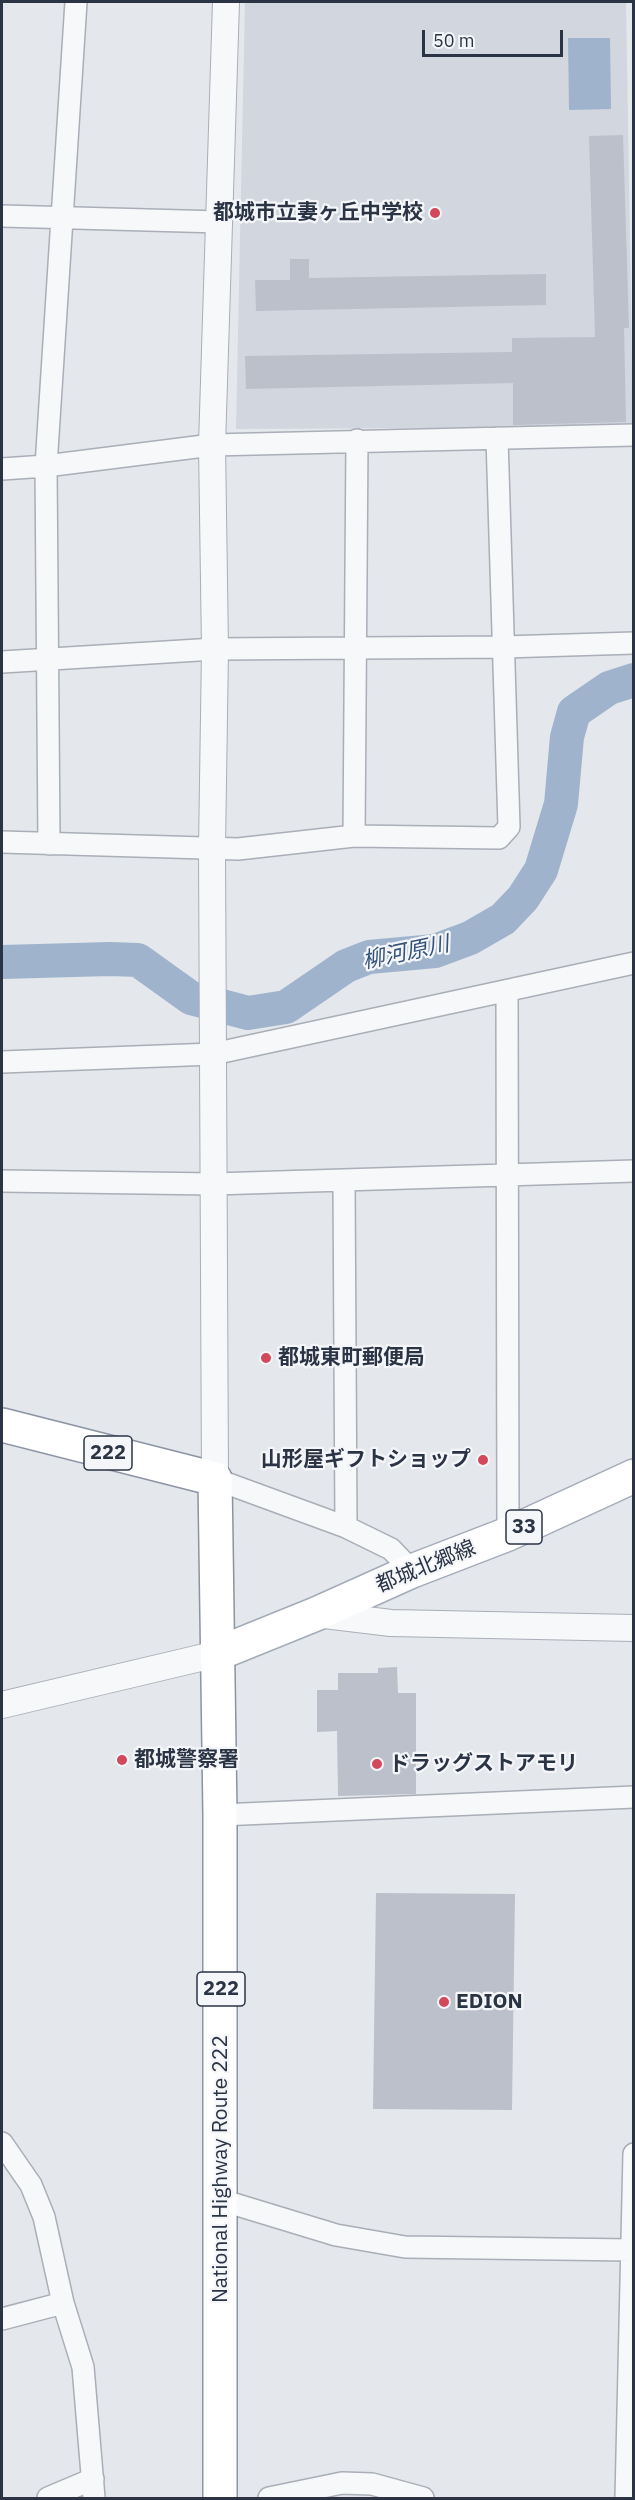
<!DOCTYPE html>
<meta charset="utf-8">
<style>
body{margin:0}
#map{position:relative;width:635px;height:2500px;overflow:hidden;background:#e4e7ec;font-family:"IBM Plex Sans",sans-serif}
canvas{display:block}
.frame{position:absolute;inset:0;border:3px solid #2b3445;pointer-events:none}
.scale{position:absolute;left:422px;top:30px;width:141px;height:27px;box-sizing:border-box;border:3px solid #2b3445;border-top:0;padding-left:8px;font-size:18px;line-height:21px;white-space:nowrap;color:#2b3445;-webkit-text-stroke:4px #f4f6f9;paint-order:stroke}
</style>
<div id="map">
<canvas width="635" height="2500"></canvas>
<div class="frame"></div>
<div class="scale">50 m</div>
</div>
<script>
const ctx = document.querySelector('canvas').getContext('2d');
ctx.lineJoin = 'round';
function fill(path, color) { ctx.fillStyle = color; ctx.fill(path, 'evenodd'); }
const toPath = rows => new Path2D(rows.map(r => 'M' + r).join(''));
function strokePath(path, color, width, dash) { ctx.strokeStyle = color; ctx.lineWidth = width; ctx.lineCap = dash ? 'butt' : 'round'; ctx.setLineDash(dash || []); ctx.stroke(path); }
function label(font, color, halo, rows, align = 'center') {
  ctx.font = font + ' "IBM Plex Sans","Noto Sans JP",sans-serif'; ctx.lineWidth = 4.5; ctx.setLineDash([]); ctx.textBaseline = 'middle'; ctx.strokeStyle = halo; ctx.fillStyle = color; for (const [text, x, y, turn = 0] of rows) {
    ctx.save(); ctx.translate(x, y); ctx.rotate((+turn || 0) * Math.PI / 180); ctx.textAlign = isNaN(turn) ? turn : align; if (halo) ctx.strokeText(text, 0, 0); ctx.fillText(text, 0, 0); ctx.restore();
  }
}
fill(toPath([
 [245,2,626,2,633,427,236,429]
]), '#d2d6de');
fill(toPath([
 [568,38,610,38,611,109,569,110]
]), '#9fb4cc');
strokePath(toPath([
 [2,962,110,959,138,960,191,998,248,1013,286,1007,346,966,369,957,435,951,470,938,503,919,523,898,541,870,561,804,567,737,574,712,609,688,634,680]
]), '#9fb4cc', 34);
fill(toPath([
 [623,135,629,328,624,328,626,422,513,425,513,383,246,389,245,356,512,352,512,338,595,337,589,136],
 [290,259,309,259,309,278,546,274,546,305,256,311,255,280,290,280],
 [397,1667,398,1693,416,1693,416,1794,338,1796,337,1731,317,1732,317,1690,338,1690,338,1673,378,1673,378,1668],
 [376,1893,515,1894,512,2110,373,2109]
]), '#bbc0ca');
const minor = toPath([
 [2,216,220,222],
 [2,469,46,466,212,445,634,435],
 [2,662,215,649,504,647,634,643],
 [354,836,357,440],
 [2,842,238,849,354,836,499,838,509,827,497,438],
 [49,844,46,466,76,2],
 [507,992,508,1534],
 [2,1062,213,1054,634,963],
 [2,1181,214,1184,634,1171],
 [344,1182,346,1527],
 [215,1479,346,1527,391,1549,412,1571],
 [220,1815,634,1797],
 [2,2143,31,2185,44,2217,63,2303,83,2367,94,2498],
 [221,2200,336,2235,405,2247,631,2250],
 [2,2319,63,2303],
 [48,2498,93,2479],
 [269,2498,342,2483,372,2484,423,2498],
 [626,2498,634,2154]
]);
const tertiary = toPath([
 [215,1479,212,848,215,649,212,445,226,2],
 [316,1614,391,1623,634,1628],
 [2,1705,217,1654]
]);
const primary = toPath([
 [217,1654,316,1614,412,1571,508,1534,634,1476]
]);
const trunk = toPath([
 [2,1425,215,1479,220,1815,220,2498]
]);
strokePath(minor, '#a9aeb7', 24);
strokePath(tertiary, '#a9aeb7', 28);
strokePath(primary, '#a3abb8', 36);
strokePath(trunk, '#8b94a3', 36);
strokePath(minor, '#f7f8fa', 21);
strokePath(tertiary, '#f7f8fa', 26);
strokePath(primary, '#fff', 33);
strokePath(trunk, '#fff', 33);
for (const [x, y, r, color] of [
 [435,213,6,"#d1495b"],
 [266,1358,6,"#d1495b"],
 [483,1460,6,"#d1495b"],
 [122,1760,6,"#d1495b"],
 [377,1764,6,"#d1495b"],
 [444,2002,6,"#d1495b"]
]) { const dot = new Path2D(); dot.arc(x, y, r, 0, 2 * Math.PI); ctx.fillStyle = color; ctx.fill(dot); strokePath(dot, '#f4f6f9', 2); }
for (const [x, y, w] of [
 [108,1453,48],
 [524,1527,36],
 [221,1989,48]
]) { const box = new Path2D(); box.roundRect(x - w / 2, y - 17, w, 34, 4.5); ctx.fillStyle = '#f4f6f9'; ctx.fill(box); strokePath(box, '#2b3445', 1.5); }
label('bold 20px', '#2b3445', null, [
 ["222",108,1453],
 ["33",524,1527],
 ["222",221,1989]
]);
label('bold 21px', '#2b3445', '#f4f6f9', [
 ["都城市立妻ヶ丘中学校",423,213,"right"],
 ["都城東町郵便局",278,1358],
 ["山形屋ギフトショップ",471,1460,"right"],
 ["都城警察署",134,1760],
 ["ドラッグストアモリ",389,1764],
 ["EDION",456,2002]
], 'left');
label('21px', '#2b3445', '#f4f6f9', [
 ["都城北郷線",426,1567,-22],
 ["National Highway Route 222",221,2169,-90]
]);
label('italic 22px', '#34527a', '#f4f6f9', [
 ["柳河原川",406,953,-12]
]);
</script>
